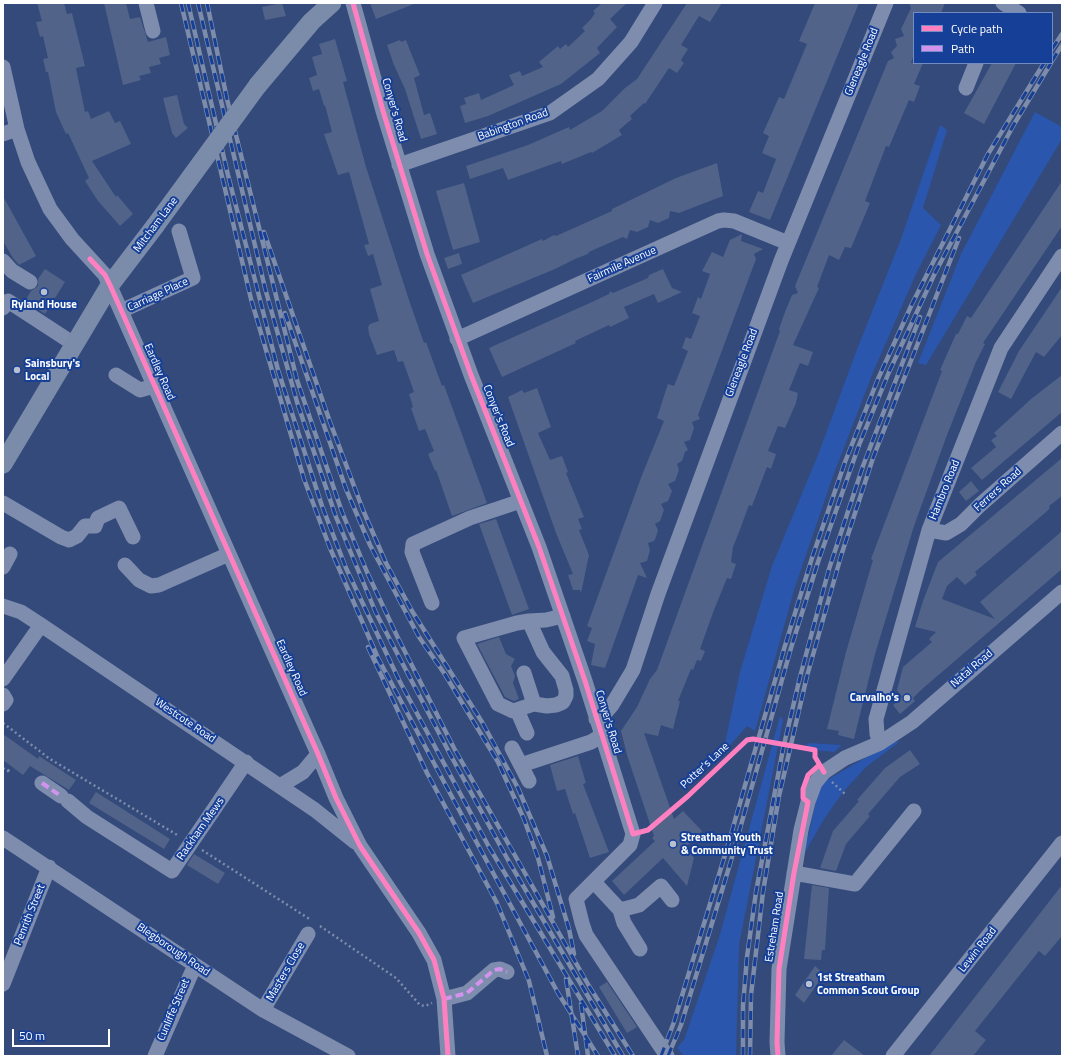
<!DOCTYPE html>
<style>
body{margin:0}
#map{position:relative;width:1065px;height:1059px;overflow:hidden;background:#334a7a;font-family:"Titillium Web",sans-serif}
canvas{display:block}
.frame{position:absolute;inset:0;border:4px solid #fff;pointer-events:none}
.legend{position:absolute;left:913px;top:12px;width:140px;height:52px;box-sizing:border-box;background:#163f97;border:1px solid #738cc1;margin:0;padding:5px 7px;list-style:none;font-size:12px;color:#fff}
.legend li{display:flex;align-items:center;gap:8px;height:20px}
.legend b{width:20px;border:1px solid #738cc1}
.scale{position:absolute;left:12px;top:1029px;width:98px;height:18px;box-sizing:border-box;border:2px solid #fff;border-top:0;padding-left:5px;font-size:12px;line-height:14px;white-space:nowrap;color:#fff;-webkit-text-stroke:3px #163f97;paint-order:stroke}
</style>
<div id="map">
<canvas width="1065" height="1059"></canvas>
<div class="frame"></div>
<ul class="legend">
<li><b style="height:5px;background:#ff80c0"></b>Cycle path</li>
<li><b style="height:5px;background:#d193ec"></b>Path</li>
</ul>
<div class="scale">50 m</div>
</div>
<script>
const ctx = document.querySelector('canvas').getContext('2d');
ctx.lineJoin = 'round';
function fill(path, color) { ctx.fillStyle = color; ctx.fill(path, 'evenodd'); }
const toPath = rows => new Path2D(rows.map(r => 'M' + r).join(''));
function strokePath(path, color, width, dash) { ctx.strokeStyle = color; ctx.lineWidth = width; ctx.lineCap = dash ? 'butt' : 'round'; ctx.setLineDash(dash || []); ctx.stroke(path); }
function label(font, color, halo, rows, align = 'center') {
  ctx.font = font + ' "Titillium Web",sans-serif'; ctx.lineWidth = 4; ctx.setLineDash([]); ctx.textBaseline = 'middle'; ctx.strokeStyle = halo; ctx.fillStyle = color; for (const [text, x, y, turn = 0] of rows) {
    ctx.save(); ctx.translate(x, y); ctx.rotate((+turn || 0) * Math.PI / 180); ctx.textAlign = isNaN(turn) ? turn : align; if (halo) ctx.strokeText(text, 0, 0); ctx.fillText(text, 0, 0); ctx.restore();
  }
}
fill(toPath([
 [1035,112,1062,127,1062,139,926,365,918,363,961,254],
 [940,125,947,130,923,208,941,225,916,274,874,370,833,476,794,590,755,731,747,726,723,753,740,672,772,566,818,455,856,352,901,239],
 [780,716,783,720,739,945,736,1056,684,1056,677,1048,684,1040,719,938],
 [894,741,899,742,866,767,843,792,824,819,804,854,820,784],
 [808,743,842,745,834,752,806,749]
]), '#2b56ae');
fill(toPath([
 [37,3,64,3,67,14,72,13,85,66,76,68,85,112,88,111,91,119,109,111,115,123,120,121,131,144,92,161,116,197,117,195,133,214,120,226,98,201,85,181,89,178,68,133,66,134,56,112,48,72,46,72,43,59,48,58,43,36,40,37,36,22,42,21],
 [104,3,126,3,130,19,140,17,148,42,166,37,170,55,159,58,161,64,149,67,151,73,139,76,141,80,123,85],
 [282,3,286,16,265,20,262,7],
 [370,3,414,3,414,4,376,19],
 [602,3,627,3,610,19,617,27,597,48,600,53,561,84,488,116,465,123,460,106,466,104,464,98,479,93,481,100,514,85,509,75,520,71,522,76,543,67,539,62,558,46,560,49,566,44,568,47,585,31,582,28,591,19,595,13,593,11],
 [687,3,722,3,710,22,699,16,681,45,688,49,681,60,684,63,677,73,669,68,645,104,644,103,630,116,632,119,619,130,622,135,592,153,591,152,562,164,561,161,508,180,503,168,470,179,466,166,528,145,569,127,570,130,602,111,625,88,637,79],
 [815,3,859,3,770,220,749,212,758,191,763,193,776,159,762,153,769,136,763,133,779,97,784,99,807,44,799,41],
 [909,3,945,3,941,13,914,13,914,60,913,57,911,63,923,63,914,84,920,86,914,102,909,100,889,147,886,146,865,201,870,203,851,248,845,247,839,260,829,255,817,287,819,288,793,345,813,352,808,366,800,363,789,390,798,393,796,403,785,428,778,426,768,451,776,454,771,469,767,467,752,506,749,505,739,532,733,547,731,562,736,564,731,579,727,578,714,610,700,649,705,651,701,661,697,660,693,670,691,669,678,701,680,701,673,729,661,725,658,736,644,733,674,819,683,811,702,831,686,847,694,858,687,886,663,858,624,895,612,881,655,841,652,838,654,836,627,755,621,731,637,707,650,679,657,670,780,331,779,329,785,312,792,295,798,293,795,286,888,61,894,58,891,52,897,46,895,39,904,36,901,29,911,8],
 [335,39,347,81,343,82,366,167,410,303,424,343,426,342,442,386,444,385,487,503,452,516,436,470,435,471,428,454,434,451,425,429,419,431,411,408,413,407,409,394,414,392,403,361,398,362,394,350,377,355,369,334,368,327,370,324,379,321,370,289,382,285,373,254,368,256,364,245,369,244,349,172,338,175,324,134,332,132,325,105,324,106,319,89,313,91,309,78,317,75,312,57,322,54,319,44],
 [400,40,401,42,406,40,411,53,420,75,414,78,424,115,430,113,437,134,421,139,405,89,394,65,387,45],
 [992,63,1016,63,984,124,964,113],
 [177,95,184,124,188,128,176,138,172,133,163,98],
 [717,163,723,196,679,213,670,211,669,218,658,223,650,220,648,227,637,232,630,230,627,239,623,237,600,247,589,252,588,254,575,259,555,269,473,303,461,275,542,239,543,241,554,235,556,236,612,211,612,209,676,178],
 [1062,181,1062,226,983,343,985,344,976,362,947,435,914,526,875,654,854,739,838,735,839,731,827,729,846,652,873,560,871,559,942,371,940,370,956,334,958,334,967,316,971,318],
 [464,183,480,242,453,250,436,191],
 [3,196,36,256,19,265,13,258,3,241],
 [742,234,741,241,763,249,754,254,756,259,698,415,700,419,692,422,694,428,690,440,684,442,688,450,685,452,682,461,677,464,679,470,675,481,668,484,672,491,668,501,661,504,664,510,660,521,655,524,658,530,656,537,654,541,648,543,650,550,647,561,640,563,647,578,638,575,605,668,591,665,595,644,587,641,592,628,587,626,642,475,664,421,657,418,663,399,668,384,674,386,688,351,682,348,686,337,691,339,700,316,692,313,698,297,701,299,710,274,702,271,712,252,723,257,730,240],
 [459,253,462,264,448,269,444,258],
 [45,269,65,282,45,314,25,301,31,291,38,286,38,279],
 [663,269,672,288,682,292,658,303,654,294,624,307,629,318,610,327,609,325,575,341,576,343,502,377,489,348,592,302,609,294,610,291,613,293,648,278,649,275],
 [1062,287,1062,335,1044,357,1036,352,1011,399,998,392,1019,351],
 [1062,375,1062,412,982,480,971,468,996,447,991,440,997,436,994,433,1031,399],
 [537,388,551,427,538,433,550,460,562,456,568,472,566,473,584,517,578,519,582,529,579,530,589,555,581,593,580,590,573,590,568,575,573,574,556,533,508,397,522,390,524,393],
 [1062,458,1062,496,1049,506,1050,508,1045,513,975,572,977,575,965,585,957,577,947,586,942,599,995,619,980,602,1062,531,1062,569,921,690,913,698,915,701,900,714,893,705,902,697,897,690,903,667,932,642,929,639,936,632,915,627,923,601,938,562],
 [971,481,979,491,966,501,959,492],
 [496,519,529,609,512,615,479,524],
 [499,637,506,654,515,659,511,666,515,676,513,683,519,699,514,701,505,697,477,644],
 [3,734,38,759,39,756,76,780,69,790,30,766,23,775,3,760],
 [910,750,920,764,900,777,868,814,870,816,846,844,836,871,820,868,833,831,859,801,857,800,885,768],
 [578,756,586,783,583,784,609,852,590,858,575,813,573,814,565,789,557,791,550,765],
 [96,792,170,839,164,849,89,803],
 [194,854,225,873,218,884,187,865],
 [812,885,829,888,825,950,822,950,821,960,804,959],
 [1062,885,1062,936,1045,956,1039,951,975,1031,986,1040,973,1056,929,1056],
 [815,966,824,974,804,1003,795,995],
 [607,982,637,1027,627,1033,599,987],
 [844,1040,865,1056,831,1056]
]), '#516389');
strokePath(toPath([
 [3,723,50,759,179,836],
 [3,768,8,771,3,771],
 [8,771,10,768],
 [832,782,845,794],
 [202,850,311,920],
 [320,926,396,978,420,1005,425,1006,432,1003]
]), '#7e8cad', 2.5, [2, 3]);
strokePath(toPath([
 [146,3,153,31],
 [353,3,383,111,427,254,471,375,539,547,585,681,633,834,630,845,576,899,582,923,586,935,667,1056],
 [1003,3,1019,13],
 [3,67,17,129,28,162,50,209,72,239,105,275,318,754,336,798,360,846,419,933,434,960,444,999,448,1056],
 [966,88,976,63],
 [3,134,17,129],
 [399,165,550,113,598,79,631,42,655,3],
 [3,261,12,271,30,282],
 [3,308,8,301,74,344],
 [121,311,193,278,179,231],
 [457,339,718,221,724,220,734,221,788,243],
 [116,375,140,390,154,386],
 [3,503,61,537,69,540,77,536,85,526,95,526,98,518,119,508,133,537],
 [929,530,946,533,961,524,980,505,1062,433],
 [125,565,139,580,151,586,159,585,229,554],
 [3,567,10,554],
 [432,603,412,552,413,544,470,518,521,501],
 [3,606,21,612,41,625,315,810,355,842],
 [529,621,543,652,562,676,566,690,566,696,563,702,556,705,547,706,534,704,513,711,498,704,464,638,517,623,529,621,546,620,563,616],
 [524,673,534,704],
 [3,679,41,625],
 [3,695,6,700,3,704],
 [517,710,527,733],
 [596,719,604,714,612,705,633,670,658,594,781,261,886,3],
 [880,743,877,734,876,719,929,530,1001,348,1062,256],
 [512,748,529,781],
 [521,765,591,742,601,736],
 [42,783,61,796],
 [280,786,303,772,318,754],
 [68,801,87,817,172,871,246,762],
 [3,838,263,1010,348,1056],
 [794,873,855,884,914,811],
 [594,882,620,910,624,923,640,949],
 [620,910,639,905,661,886,672,900],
 [3,984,49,867],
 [444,999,467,993,494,970,500,969,507,972],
 [263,1010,308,934],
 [155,1056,195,965],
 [778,1056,777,1042,779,969,801,830,808,802,815,783,824,772,845,758,880,743,912,722,1062,592],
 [893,1056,1062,843]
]), '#7e8cad', 15);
strokePath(toPath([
 [258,85,312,21,332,3],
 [3,464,110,285,155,226]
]), '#7b8baa', 19);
const rail = toPath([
 [181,3,251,299,304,479,330,548,378,658,444,782,558,993,598,1056],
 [188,3,228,175,278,370,322,506,346,568,399,680,489,847,615,1056],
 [198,3,265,288,297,402,336,517,376,613,451,756,508,860,623,1056],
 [207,3,227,99,297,380,342,512,367,572,397,636,454,748,589,986,633,1056],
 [1052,49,1062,34],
 [1052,61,1062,45],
 [264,232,330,422,363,510,386,563,412,611,482,722,518,788,547,856,569,929,574,954],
 [285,313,346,489,370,545,419,637,444,673,498,762,524,819,538,858,553,917],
 [368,647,427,773,497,903,529,981,547,1056],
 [566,979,578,1056],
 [581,1004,588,1056],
 [661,1056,674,1022,728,845,784,649,812,558,845,462,878,379,912,304,988,154,1044,63],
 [668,1056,681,1025,730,864,791,648,818,562,859,445,889,372,935,273,1013,126,1051,63],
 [743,1056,743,1006,747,957,756,892,783,749,800,677,829,569,863,466,920,317],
 [750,1056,751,995,763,892,779,796,807,676,841,556,873,458,959,238]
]);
strokePath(rail, '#7d8cab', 4.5);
strokePath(rail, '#163f97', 3, [9]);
strokePath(toPath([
 [155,226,258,85]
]), '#7b8baa', 19);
strokePath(toPath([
 [42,783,61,796],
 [444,999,467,993,494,970,500,969,507,972]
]), '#d193ec', 4, [8, 4]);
strokePath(toPath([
 [353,3,383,111,427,254,471,375,539,547,585,681,633,834,648,830,688,796,747,740,753,739,815,750,815,757,824,772],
 [90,259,105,275,110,285,318,754,336,798,360,846,419,933,434,960,444,999,448,1056],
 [778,1056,777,1042,779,969,794,873,808,802,803,798,803,789,808,775,819,765]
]), '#ff80c0', 5);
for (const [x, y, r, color] of [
 [44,292,4,"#b8c0d0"],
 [17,370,4,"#b8c0d0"],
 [907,698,4,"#b8c0d0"],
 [673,844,4,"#b8c0d0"],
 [809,984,4,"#b8c0d0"]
]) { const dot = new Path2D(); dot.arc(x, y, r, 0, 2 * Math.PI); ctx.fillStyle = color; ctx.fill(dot); strokePath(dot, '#163f97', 1.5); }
label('11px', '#fff', '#163f97', [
 ["Gleneagle Road",862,62,-68],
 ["Conyer's Road",394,110,74],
 ["Babington Road",513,125,-20],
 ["Mitcham Lane",156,225,-53],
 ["Fairmile Avenue",622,265,-24],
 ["Carriage Place",158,295,-25],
 ["Gleneagle Road",742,363,-69],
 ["Eardley Road",159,372,66],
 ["Conyer's Road",498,416,68],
 ["Hambro Road",945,490,-68],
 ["Ferrers Road",998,490,-42],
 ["Eardley Road",291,668,66],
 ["Natal Road",972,669,-41],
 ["Westcote Road",185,721,34],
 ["Conyer's Road",608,722,73],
 ["Potter's Lane",705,766,-43],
 ["Rackham Mews",201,829,-55],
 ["Penrith Street",30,915,-68],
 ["Estreham Road",775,927,-81],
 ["Blegborough Road",173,950,34],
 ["Lewin Road",978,950,-52],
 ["Masters Close",286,972,-60],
 ["Cunliffe Street",174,1010,-67]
]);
label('bold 11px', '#fff', '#163f97', [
 ["Ryland House",44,305,"center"],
 ["Sainsbury's",25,364],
 ["Local",25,377],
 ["Carvalho's",899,698,"right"],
 ["Streatham Youth",681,838],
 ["& Community Trust",681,851],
 ["1st Streatham",817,978],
 ["Common Scout Group",817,991]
], 'left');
</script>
